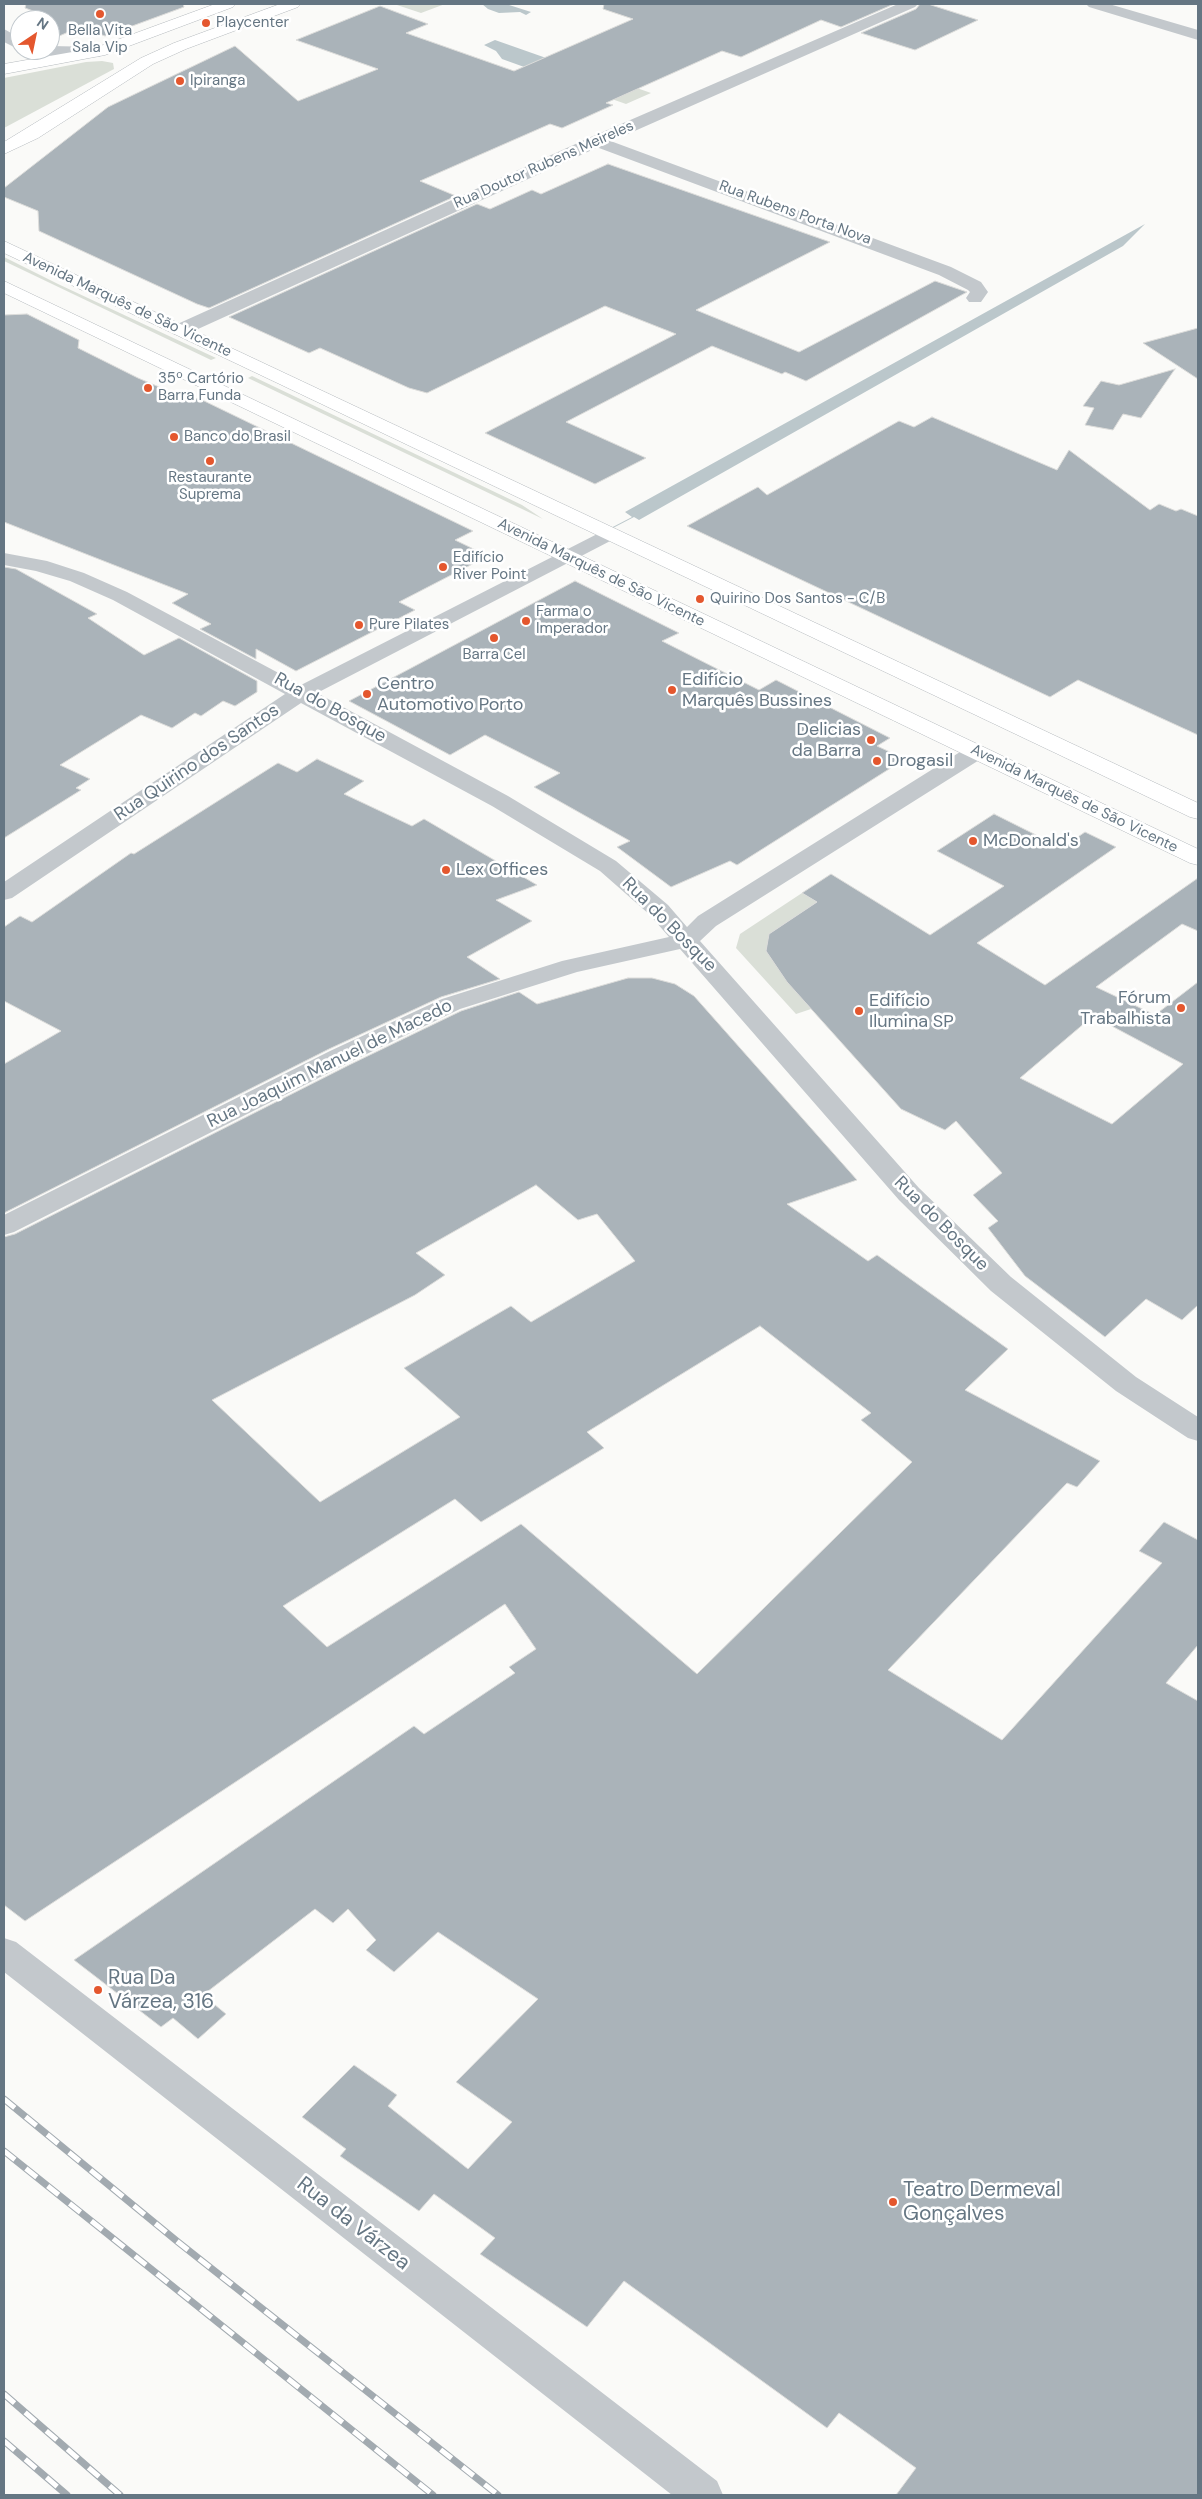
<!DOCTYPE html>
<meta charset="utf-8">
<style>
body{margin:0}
#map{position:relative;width:1202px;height:2499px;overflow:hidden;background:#fafaf8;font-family:"DM Sans",sans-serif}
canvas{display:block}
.frame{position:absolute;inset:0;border:5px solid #657683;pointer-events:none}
.north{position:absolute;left:10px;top:10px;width:50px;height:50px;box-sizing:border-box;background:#fff;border:1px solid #c1c8cd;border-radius:50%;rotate:34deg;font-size:14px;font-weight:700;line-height:20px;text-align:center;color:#657683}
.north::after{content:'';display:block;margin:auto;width:18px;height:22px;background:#e4572e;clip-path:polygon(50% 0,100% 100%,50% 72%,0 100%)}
</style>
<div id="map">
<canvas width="1202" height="2499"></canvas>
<div class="frame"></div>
<div class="north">N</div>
</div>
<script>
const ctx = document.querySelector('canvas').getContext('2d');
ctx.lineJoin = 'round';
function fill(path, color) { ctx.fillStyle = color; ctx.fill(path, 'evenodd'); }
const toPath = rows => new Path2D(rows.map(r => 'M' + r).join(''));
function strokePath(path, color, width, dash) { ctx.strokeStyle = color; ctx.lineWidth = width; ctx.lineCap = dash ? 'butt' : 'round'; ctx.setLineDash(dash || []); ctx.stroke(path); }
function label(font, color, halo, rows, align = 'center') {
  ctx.font = font + ' "DM Sans",sans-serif'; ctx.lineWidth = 5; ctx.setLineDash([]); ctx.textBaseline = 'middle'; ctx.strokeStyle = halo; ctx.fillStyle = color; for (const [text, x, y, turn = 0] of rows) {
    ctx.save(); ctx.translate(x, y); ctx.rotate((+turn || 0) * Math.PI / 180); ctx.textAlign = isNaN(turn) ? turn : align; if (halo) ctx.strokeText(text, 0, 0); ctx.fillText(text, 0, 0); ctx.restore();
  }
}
fill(toPath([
 [394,4,445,4,421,13],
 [102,61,113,63,114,69,4,128,4,78,86,62],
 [594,73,651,93,626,104,569,84],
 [4,257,58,284,216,358,211,360,4,261],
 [252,376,522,505,543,519,248,378],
 [802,893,817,902,769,934,766,951,787,981,811,1009,796,1014,736,948,740,934]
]), '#dadfd7');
fill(toPath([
 [482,4,506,4,531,12,526,15,520,12,499,13,488,9],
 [495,40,549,59,527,68,502,59,496,51,484,45],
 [1145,224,1123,246,639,520,634,517,305,689,4,889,303,688,632,517,625,512]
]), '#bbc7cb');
const building = toPath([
 [26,4,183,4,184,7,105,36,80,27,50,40,50,20,34,20,36,12,25,8,26,4],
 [604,4,894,4,841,27,821,20,741,57,722,51,606,103,613,105,562,128,550,124,420,181,456,196,209,308,197,304,39,231,38,211,4,197,4,188,108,107,235,46,298,101,378,69,296,40,380,6,428,24,406,33,514,71,633,19,603,9,604,4],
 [920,4,928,4,978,20,915,50,861,33,916,9,920,4],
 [608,164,830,242,696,310,799,352,935,281,967,292,806,381,785,372,782,374,712,346,566,422,646,458,595,484,485,433,676,334,605,306,427,393,409,388,320,348,309,353,229,317,477,204,490,209,532,190,541,194,608,164],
 [27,314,79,340,78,348,138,378,192,401,198,398,473,531,455,540,488,556,399,602,415,610,296,671,256,649,256,659,200,629,211,624,172,603,188,594,4,522,4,315,27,314],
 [1198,328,1198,379,1143,343,1198,328],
 [1175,369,1141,418,1123,414,1113,430,1085,425,1094,408,1083,406,1101,381,1119,385,1175,369],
 [932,417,1057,470,1069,450,1150,510,1159,504,1176,511,1181,509,1198,516,1198,735,1078,680,1050,697,687,526,758,487,767,495,899,421,914,427,932,417],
 [4,567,16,569,97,614,88,618,144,655,179,638,257,681,257,692,235,706,223,701,201,716,195,713,172,728,141,715,60,765,90,779,76,788,81,790,4,838,4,567],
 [575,581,679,633,662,641,759,690,776,680,890,738,877,746,905,759,737,865,730,861,671,887,617,847,630,841,534,787,560,773,485,735,450,755,349,701,575,581],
 [317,759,364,781,344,794,412,826,424,819,537,885,496,900,532,921,467,957,500,979,441,997,329,1049,4,1213,4,1064,61,1031,4,1001,4,927,20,916,32,922,131,853,134,854,278,763,297,772,317,759],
 [994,814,1062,848,1085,832,1116,847,977,943,1045,985,1198,878,1198,931,1182,924,1096,987,1155,1015,1198,982,1198,1305,1182,1320,1146,1299,1105,1337,1025,1276,988,1228,998,1221,973,1195,1002,1173,956,1121,945,1130,901,1109,787,982,766,951,769,934,817,902,802,893,831,874,930,935,1004,886,937,851,994,814],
 [1093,1016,1183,1064,1112,1124,1020,1078,1093,1016],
 [628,978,652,978,675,984,694,996,857,1180,787,1204,868,1261,877,1255,1008,1349,965,1390,1100,1461,1077,1487,1067,1483,888,1670,1002,1740,1162,1563,1139,1551,1164,1522,1198,1540,1198,1645,1166,1683,1198,1701,1198,2495,896,2495,916,2468,839,2413,827,2428,624,2281,587,2327,480,2254,495,2238,434,2194,419,2211,340,2156,346,2149,302,2117,354,2065,397,2095,388,2106,468,2169,512,2122,456,2082,538,1999,438,1932,394,1972,366,1950,376,1940,348,1909,333,1923,315,1909,203,1995,226,2014,198,2039,173,2018,161,2027,74,1960,414,1726,424,1734,515,1673,509,1667,536,1649,505,1604,25,1921,4,1905,4,1237,15,1234,349,1065,461,1011,519,992,537,1004,628,978],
 [536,1185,578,1220,597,1214,635,1261,531,1322,511,1306,404,1368,460,1417,320,1502,212,1400,415,1295,445,1275,416,1253,536,1185],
 [760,1326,871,1413,861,1420,912,1462,697,1674,521,1524,327,1647,283,1606,455,1499,481,1522,604,1448,587,1432,760,1326]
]);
fill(building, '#aab3b9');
strokePath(building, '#dcdcda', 1);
const primary = toPath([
 [215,4,236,4,233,7,105,55,4,74,4,64,95,48,215,4],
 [280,4,301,4,298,7,186,49,153,64,38,138,4,154,4,142,141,58,174,43,280,4],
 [4,241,1198,803,1198,819,1190,817,4,253,4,241],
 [4,281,1198,849,1198,865,1190,863,4,293,4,281]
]);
strokePath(primary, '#b5babe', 1);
fill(toPath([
 [1086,4,1109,4,1198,30,1198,40,1089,7,1086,4],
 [597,136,951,267,981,282,988,292,981,302,969,302,966,298,970,292,968,290,939,275,591,145,589,141,591,137,597,136]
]), '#c3c8cc');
fill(toPath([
 [898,4,918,4,915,7,603,145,187,334,180,336,173,334,171,330,173,326,591,137,898,4],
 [4,29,20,38,20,50,4,42,4,29],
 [50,46,99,47,107,52,99,57,63,58,36,53,34,50,50,50,50,46],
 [609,528,616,530,619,534,616,538,317,693,508,796,616,861,668,905,687,927,698,916,968,747,976,745,984,747,987,752,984,757,716,926,700,941,919,1188,1011,1277,1136,1377,1198,1417,1198,1441,1188,1438,1116,1391,991,1291,899,1200,680,949,577,972,460,1009,348,1063,14,1232,4,1235,4,1215,330,1051,442,999,562,961,669,937,650,915,600,871,492,806,301,703,12,898,4,900,4,882,285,694,113,600,70,581,36,571,4,565,4,553,47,561,84,573,127,592,301,685,609,528],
 [4,1938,16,1942,717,2481,723,2495,672,2495,4,1972,4,1938]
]), '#c3c8cc');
fill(primary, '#fff');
const rail = toPath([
 [4,2099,178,2242,498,2495],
 [4,2151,433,2495],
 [4,2394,120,2495],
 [4,2441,67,2495]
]);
strokePath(rail, '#a2aab0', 7);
strokePath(rail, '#fff', 5, [14]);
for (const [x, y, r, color] of [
 [100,14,5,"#e4572e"],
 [206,23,5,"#e4572e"],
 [180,81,5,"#e4572e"],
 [148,388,5,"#e4572e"],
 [174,437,5,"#e4572e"],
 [210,461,5,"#e4572e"],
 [443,567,5,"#e4572e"],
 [700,599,5,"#e4572e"],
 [526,621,5,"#e4572e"],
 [359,625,5,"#e4572e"],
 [494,638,5,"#e4572e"],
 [672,690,5,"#e4572e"],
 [367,694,5,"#e4572e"],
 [871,740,5,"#e4572e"],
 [877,761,5,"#e4572e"],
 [973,841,5,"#e4572e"],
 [446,870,5,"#e4572e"],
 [1181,1008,5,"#e4572e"],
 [859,1011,5,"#e4572e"],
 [98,1990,5,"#e4572e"],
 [893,2202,5,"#e4572e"]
]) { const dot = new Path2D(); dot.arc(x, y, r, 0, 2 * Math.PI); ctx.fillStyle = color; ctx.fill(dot); strokePath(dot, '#fff', 2); }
label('15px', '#657683', '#fff', [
 ["Playcenter",216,23],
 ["Bella Vita",100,31,"center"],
 ["Sala Vip",100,48,"center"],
 ["Ipiranga",190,81],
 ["35º Cartório",158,379],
 ["Barra Funda",158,396],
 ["Banco do Brasil",184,437],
 ["Restaurante",210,478,"center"],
 ["Suprema",210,495,"center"],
 ["Edifício",453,558],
 ["River Point",453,575],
 ["Quirino Dos Santos - C/B",710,599],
 ["Farma o",536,612],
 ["Imperador",536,629],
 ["Pure Pilates",369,625],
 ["Barra Cel",494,655,"center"]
], 'left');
label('15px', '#657683', '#fff', [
 ["Rua Doutor Rubens Meireles",544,165,-24],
 ["Rua Rubens Porta Nova",795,213,20],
 ["Avenida Marquês de São Vicente",127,305,25],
 ["Avenida Marquês de São Vicente",601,573,26],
 ["Avenida Marquês de São Vicente",1074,799,26]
]);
label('18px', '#657683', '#fff', [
 ["Edifício",682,680],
 ["Marquês Bussines",682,701],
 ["Centro",377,684],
 ["Automotivo Porto",377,705],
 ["Delicias",861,730,"right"],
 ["da Barra",861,751,"right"],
 ["Drogasil",887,761],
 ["McDonald's",983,841],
 ["Lex Offices",456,870],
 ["Fórum",1171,998,"right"],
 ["Trabalhista",1171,1019,"right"],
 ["Edifício",869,1001],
 ["Ilumina SP",869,1022]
], 'left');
label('18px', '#657683', '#fff', [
 ["Rua do Bosque",330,708,29],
 ["Rua Quirino dos Santos",197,763,-34],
 ["Rua do Bosque",669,925,45],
 ["Rua Joaquim Manuel de Macedo",330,1064,-26],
 ["Rua do Bosque",941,1224,45]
]);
label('21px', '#657683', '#fff', [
 ["Rua Da",108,1978],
 ["Várzea, 316",108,2002],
 ["Teatro Dermeval",903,2190],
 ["Gonçalves",903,2214]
], 'left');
label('21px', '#657683', '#fff', [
 ["Rua da Várzea",353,2224,38]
]);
</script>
